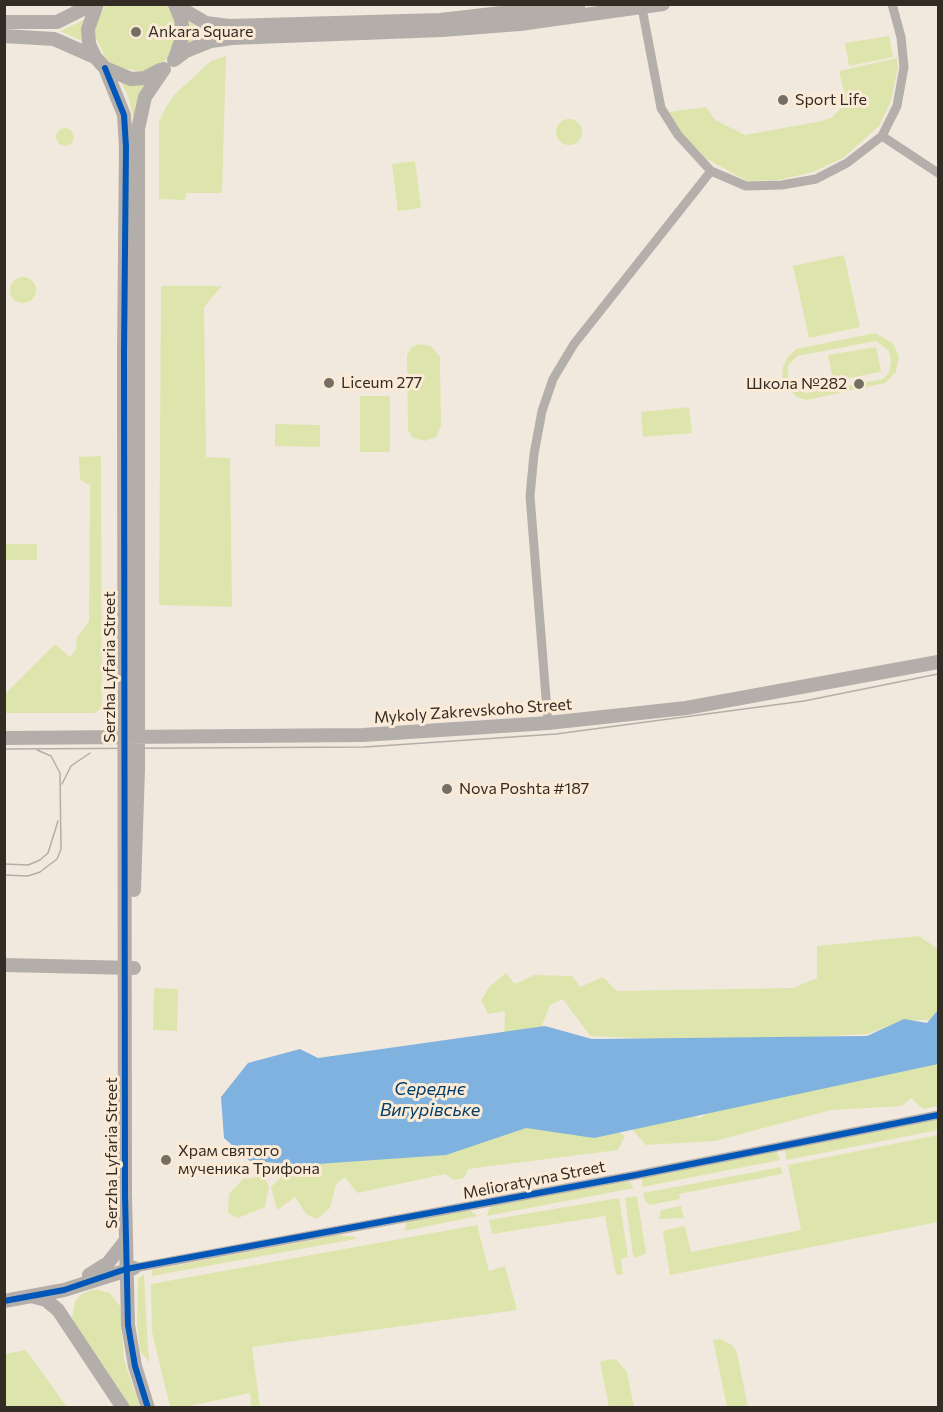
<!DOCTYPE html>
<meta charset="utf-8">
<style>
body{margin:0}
#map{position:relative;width:943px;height:1412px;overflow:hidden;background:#f2e9de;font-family:Commissioner,sans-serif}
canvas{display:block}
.frame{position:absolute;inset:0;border:6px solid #322c24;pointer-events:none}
</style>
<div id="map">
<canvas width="943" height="1412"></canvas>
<div class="frame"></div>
</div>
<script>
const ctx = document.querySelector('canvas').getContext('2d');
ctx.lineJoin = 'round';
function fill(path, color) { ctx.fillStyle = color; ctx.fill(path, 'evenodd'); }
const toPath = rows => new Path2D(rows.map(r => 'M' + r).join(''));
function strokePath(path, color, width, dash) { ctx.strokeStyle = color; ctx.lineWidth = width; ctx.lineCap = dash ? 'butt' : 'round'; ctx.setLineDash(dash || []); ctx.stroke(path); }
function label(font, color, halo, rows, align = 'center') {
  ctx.font = font + ' Commissioner,sans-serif'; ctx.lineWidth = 6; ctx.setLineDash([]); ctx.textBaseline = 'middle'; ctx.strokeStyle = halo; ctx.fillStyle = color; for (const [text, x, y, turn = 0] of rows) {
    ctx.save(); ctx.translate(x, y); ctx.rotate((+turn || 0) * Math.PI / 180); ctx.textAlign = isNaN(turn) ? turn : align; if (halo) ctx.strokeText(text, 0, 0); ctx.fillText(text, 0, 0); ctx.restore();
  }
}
fill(toPath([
 [106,5,166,5,176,21,177,35,173,48,166,60,143,72,117,67,106,59,95,36,96,22],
 [85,19,86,43,60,31,73,25],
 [188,21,196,26,216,32,188,43],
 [889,36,893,57,849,66,845,43],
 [226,56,222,193,186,193,185,200,159,199,159,122,166,107,175,94,211,61],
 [897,58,898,67,891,101,879,126,843,158,813,172,779,180,747,181,707,159,681,133,669,112,706,107,715,120,745,135,822,121,832,117,842,107,845,96,839,71],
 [120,81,150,83,135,126,128,96],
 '556 132a13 13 0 1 1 26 0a13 13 0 1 1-26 0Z',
 '56 137a9 9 0 1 1 18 0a9 9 0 1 1-18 0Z',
 [415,161,421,208,398,211,392,164],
 [844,255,860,327,809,338,793,266],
 '10 290a13 13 0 1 1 26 0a13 13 0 1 1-26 0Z',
 [161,286,222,286,204,307,206,457,230,458,232,607,159,605],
 [875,333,893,343,899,357,896,372,885,383,807,400,797,397,786,387,782,378,783,367,788,357,796,349],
 [876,341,889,351,891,361,889,372,883,379,807,393,796,389,788,378,788,366,797,356],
 [418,344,431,346,440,357,441,426,436,437,425,441,413,438,408,430,407,355,411,348],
 [876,347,881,372,833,381,828,355],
 [360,396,390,396,390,452,360,452],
 [689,407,692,433,643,437,641,412],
 [275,424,320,425,320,447,275,446],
 [101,456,102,707,95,713,5,713,5,694,55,644,70,657,76,649,77,637,89,621,90,485,80,480,79,457],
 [37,544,37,560,5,560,5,544],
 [919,936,938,949,938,1014,935,1020,904,1020,867,1034,722,1042,590,1036,563,999,550,1005,540,1031,504,1037,505,1011,488,1014,481,1000,490,986,506,973,515,984,534,975,572,976,580,987,603,977,617,991,793,988,817,978,817,946],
 [154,988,178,989,177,1031,153,1030],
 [938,1054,938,1106,923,1109,911,1098,902,1106,831,1110,715,1141,646,1145,630,1127,652,1110,700,1118,729,1098],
 [938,1117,938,1130,787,1160,784,1148],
 [536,1120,602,1124,625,1136,618,1150,468,1169,464,1178,454,1180,445,1174,357,1193,345,1177,336,1184,330,1208,317,1219,306,1214,295,1197,277,1210,271,1187,299,1160],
 [938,1135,938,1222,670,1275,663,1233,665,1230,685,1226,691,1252,801,1230,788,1165],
 [776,1149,780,1160,642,1187,642,1177],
 [781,1167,782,1174,679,1194,680,1199,650,1205,646,1202,643,1193],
 [264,1176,269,1186,265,1207,238,1218,228,1213,229,1194,243,1179],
 [629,1181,634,1188,487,1216,490,1206],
 [637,1196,646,1253,636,1258,633,1255,625,1198],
 [619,1198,628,1257,621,1259,623,1274,616,1275,605,1216,492,1234,489,1220],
 [681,1206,684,1218,659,1219,661,1210],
 [468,1209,478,1216,404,1231,407,1221],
 [477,1225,489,1271,505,1266,517,1310,252,1347,260,1407,246,1407,251,1406,250,1393,185,1407,170,1407,152,1332,151,1284],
 [338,1235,356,1237,356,1239,152,1276,152,1270],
 [144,1274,148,1350,150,1363,140,1351,137,1323,138,1279],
 [94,1289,110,1293,120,1306,124,1360,140,1407,127,1407,75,1325,72,1318,75,1302,80,1295],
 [721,1339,733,1346,737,1353,748,1407,727,1407,713,1340],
 [26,1350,67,1407,5,1408,5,1354],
 [611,1359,617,1360,627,1372,634,1407,609,1407,600,1362]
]), '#dee5ac');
fill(toPath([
 [938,1010,938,1064,594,1138,526,1128,446,1155,303,1165,250,1161,224,1138,221,1097,248,1063,300,1049,318,1058,545,1026,592,1039,867,1036,904,1019,927,1023]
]), '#7fb2de');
strokePath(toPath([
 [642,8,661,108,678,135,711,171,746,186,782,185,816,179,847,163,882,136,897,106,904,67,901,37,892,4],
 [882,136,938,173],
 [548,723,530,496,534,454,542,411,553,379,574,344,711,171],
 [134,1268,636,1175,938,1115]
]), '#b5afac', 9);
strokePath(toPath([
 [97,4,88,29,89,44,95,57,105,68,131,79,145,78,160,70],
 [175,5,206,23,229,26,440,20,579,4],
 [175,5,181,19,183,35,175,58],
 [4,22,57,22,93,4],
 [4,36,54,39,95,57],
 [174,60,186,51,211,41,232,38,442,30,520,24,663,4],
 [105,68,124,115,126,147,124,353,125,1195,128,1325,135,1366,148,1408],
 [4,738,363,735,548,723,686,708,938,662],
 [134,890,138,769,138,129,145,97,164,69],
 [4,965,134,968],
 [89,1275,108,1263,126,1240],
 [31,1296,46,1300,58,1310,123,1408],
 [4,1301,64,1290,134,1268]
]), '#b4aeaa', 14);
strokePath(toPath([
 [4,749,365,747,556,734,804,701,938,674],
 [62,784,71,766,90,753],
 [4,864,28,865,40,860,48,853,58,821],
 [4,875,28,876,40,872,57,859,61,849,60,773,51,756,37,750]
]), '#b4aea8', 1.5);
strokePath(toPath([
 [105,68,124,115,126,147,124,353,125,1195,128,1325,135,1366,148,1408],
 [4,1301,64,1290,126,1269,636,1175,938,1115]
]), '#0057b8', 6);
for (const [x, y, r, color] of [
 [136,32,6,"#756e65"],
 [783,100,6,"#756e65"],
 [329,383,6,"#756e65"],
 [859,384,6,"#756e65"],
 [447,789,6,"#756e65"],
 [166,1160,6,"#756e65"]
]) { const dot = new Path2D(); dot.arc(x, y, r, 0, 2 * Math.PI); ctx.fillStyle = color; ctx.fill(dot); strokePath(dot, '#faead6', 2); }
label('16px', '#322c24', '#faead6', [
 ["Ankara Square",148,32],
 ["Sport Life",795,100],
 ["Liceum 277",341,383],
 ["Школа №282",847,384,"right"],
 ["Nova Poshta #187",459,789],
 ["Храм святого",178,1151],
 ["мученика Трифона",178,1169]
], 'left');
label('16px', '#322c24', '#faead6', [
 ["Serzha Lyfaria Street",110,667,-90],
 ["Mykoly Zakrevskoho Street",473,711,-4],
 ["Serzha Lyfaria Street",112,1153,-90],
 ["Melioratyvna Street",534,1180,-11]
]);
label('italic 18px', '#023e6a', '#faead6', [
 ["Середнє",430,1089],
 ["Вигурівське",430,1110]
]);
</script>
